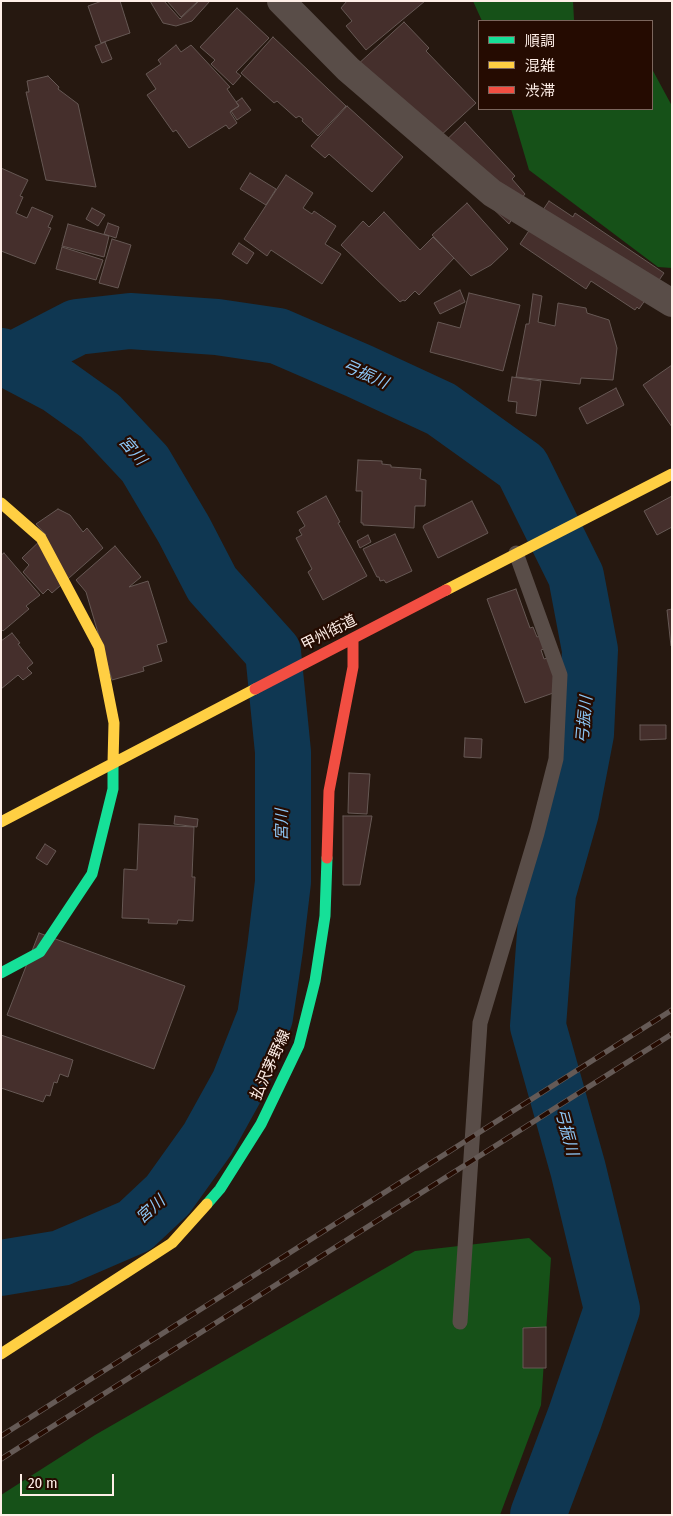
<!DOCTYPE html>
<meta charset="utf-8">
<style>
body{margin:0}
#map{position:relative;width:673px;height:1516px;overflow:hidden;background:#261810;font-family:"Fira Sans Condensed","Noto Sans JP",sans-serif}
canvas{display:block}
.frame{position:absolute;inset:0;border:2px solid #feeee7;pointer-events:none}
.legend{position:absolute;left:478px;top:20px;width:175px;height:90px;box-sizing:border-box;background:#250b01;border:1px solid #7c665d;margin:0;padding:6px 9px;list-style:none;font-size:15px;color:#feeee7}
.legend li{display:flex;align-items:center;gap:10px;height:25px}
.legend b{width:25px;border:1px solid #7c665d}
.scale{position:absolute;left:20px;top:1474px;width:94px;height:22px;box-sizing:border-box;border:2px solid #feeee7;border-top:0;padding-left:6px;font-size:15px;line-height:18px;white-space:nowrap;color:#feeee7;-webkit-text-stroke:4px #250b01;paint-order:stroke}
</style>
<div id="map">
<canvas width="673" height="1516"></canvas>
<div class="frame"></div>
<ul class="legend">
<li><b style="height:6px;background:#16e098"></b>順調</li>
<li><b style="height:6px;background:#ffcf43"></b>混雑</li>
<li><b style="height:6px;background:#f24e42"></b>渋滞</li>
</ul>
<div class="scale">20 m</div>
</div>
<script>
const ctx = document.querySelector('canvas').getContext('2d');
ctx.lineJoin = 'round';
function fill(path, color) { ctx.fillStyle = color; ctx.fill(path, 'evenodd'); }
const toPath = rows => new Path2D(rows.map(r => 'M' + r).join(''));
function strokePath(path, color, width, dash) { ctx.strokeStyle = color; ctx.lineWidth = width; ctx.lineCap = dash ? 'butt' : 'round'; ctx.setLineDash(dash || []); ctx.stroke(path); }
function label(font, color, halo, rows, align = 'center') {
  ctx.font = font + ' "Fira Sans Condensed","Noto Sans JP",sans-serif'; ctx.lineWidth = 4.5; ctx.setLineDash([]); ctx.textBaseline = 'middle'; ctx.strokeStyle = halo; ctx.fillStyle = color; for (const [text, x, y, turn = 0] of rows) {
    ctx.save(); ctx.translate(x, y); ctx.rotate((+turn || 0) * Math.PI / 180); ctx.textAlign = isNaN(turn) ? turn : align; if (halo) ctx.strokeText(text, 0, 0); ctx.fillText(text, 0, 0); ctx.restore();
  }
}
fill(toPath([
 [473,1,573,1,574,20,576,21,482,21],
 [652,69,672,106,672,268,658,267,529,170,511,109,652,109],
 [529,1238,551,1258,541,1405,500,1515,1,1515,1,1495,95,1435,415,1251]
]), '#165118');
strokePath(toPath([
 [1,356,58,386,100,416,145,464,184,530,212,584,273,652,283,752,283,882,275,949,265,1017,239,1083,208,1139,168,1195,135,1226,61,1258,1,1268],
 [11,361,77,327,130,321,217,327,278,336,359,371,441,409,522,467,576,576,590,650,586,734,571,812,548,893,538,1026,578,1169,612,1309,575,1417,538,1515]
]), '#0f3752', 56);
const building = toPath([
 [102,1,120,1,130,33,101,43,88,6,102,1],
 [150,1,164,1,180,19,199,1,210,1,192,21,176,26,163,23,150,1],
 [167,1,198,1,181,17,167,1],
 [347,1,425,1,366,50,346,26,352,21,341,8,347,1],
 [237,8,269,38,236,72,241,76,233,85,211,64,215,60,200,47,237,8],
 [404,22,429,48,426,51,476,103,438,138,344,77,404,22],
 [273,37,346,106,318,136,302,121,303,119,299,116,296,118,277,101,274,103,241,73,273,37],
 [105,42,112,59,102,63,95,46,105,42],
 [176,45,181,52,191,45,230,87,227,89,239,106,230,112,237,123,229,129,226,125,189,148,176,130,173,132,147,95,156,89,146,74,161,64,158,60,176,45],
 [48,76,59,87,58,89,78,104,96,187,46,180,26,92,29,92,27,81,48,76],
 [242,98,251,110,237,120,231,111,239,106,236,102,242,98],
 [347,106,403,157,372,192,329,154,325,158,311,146,347,106],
 [465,122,515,176,512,179,525,194,516,205,519,207,509,224,434,152,465,122],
 [1,168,28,180,20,196,23,197,16,213,27,218,32,207,53,216,48,227,51,228,35,264,1,251,1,168],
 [250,173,276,189,266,205,240,189,250,173],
 [286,175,313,193,303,208,312,214,314,211,336,226,325,244,341,254,322,284,271,250,267,256,244,239,286,175],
 [549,201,573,217,575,213,664,273,639,309,637,307,635,310,591,281,586,289,520,244,549,201],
 [467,203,508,249,491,265,471,276,432,235,467,203],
 [92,208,105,215,98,226,86,219,92,208],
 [384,212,420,250,433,237,454,258,419,295,415,291,405,301,403,300,400,302,341,245,363,221,369,227,384,212],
 [108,223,119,227,116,238,104,234,108,223],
 [68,224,109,236,104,257,62,246,68,224],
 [112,239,131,245,118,288,99,283,112,239],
 [239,243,254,253,247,264,232,254,239,243],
 [62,247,103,260,96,280,56,269,62,247],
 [460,290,465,302,440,314,434,303,460,290],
 [469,293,520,305,503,371,430,352,438,322,460,328,469,293],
 [533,294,542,296,538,322,555,326,558,303,586,308,587,313,609,320,617,348,613,380,581,378,580,384,516,377,526,324,529,324,533,294],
 [672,365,672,427,643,385,672,365],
 [512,377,541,381,536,416,516,413,517,402,508,401,512,377],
 [616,388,624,405,587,424,579,408,616,388],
 [358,460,382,461,382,464,391,465,391,467,421,469,420,479,426,480,425,506,415,506,414,528,363,525,363,523,361,523,362,491,356,491,358,460],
 [326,496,340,522,338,523,367,576,323,600,308,572,312,569,296,538,302,535,299,530,305,526,297,512,326,496],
 [672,496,672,527,657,535,644,511,672,496],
 [472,501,488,533,438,558,423,527,424,525,472,501],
 [58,509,70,515,83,532,87,528,103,548,52,593,48,589,43,594,23,572,29,565,22,558,46,535,36,524,58,509],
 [395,534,412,571,386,583,384,580,380,581,379,577,377,577,363,549,395,534],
 [368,535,371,542,360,548,357,541,368,535],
 [115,546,141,577,129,587,148,581,167,642,157,645,162,661,143,667,144,671,112,680,86,592,76,580,115,546],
 [4,553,40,595,26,606,29,609,3,631,1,629,1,555,4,553],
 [516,589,530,628,533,627,537,637,540,636,544,649,541,650,544,659,547,658,556,682,556,692,525,703,487,599,516,589],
 [672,609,672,646,671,646,667,610,672,609],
 [12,633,20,643,18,644,33,663,27,668,32,673,23,680,18,675,1,689,1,641,12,633],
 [640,725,666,725,666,739,640,740,640,725],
 [465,738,482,739,481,758,464,757,465,738],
 [349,773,370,774,367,814,348,813,349,773],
 [175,816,198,819,197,827,174,824,175,816],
 [343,816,372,816,360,885,343,885,343,816],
 [139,824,194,827,192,877,195,877,193,921,178,920,177,924,148,923,149,919,122,918,124,869,137,870,139,824],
 [45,844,56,851,47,865,36,858,45,844],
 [39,933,185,986,154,1069,7,1015,39,933],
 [1,1035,73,1060,68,1077,60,1074,57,1083,54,1082,50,1096,46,1095,43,1102,1,1088,1,1035],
 [546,1327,546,1368,523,1368,523,1328,546,1327]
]);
fill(building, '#452f2c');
strokePath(building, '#665854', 1);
strokePath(toPath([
 [460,1322,480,1023,537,833,556,759,560,675,516,553]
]), '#594d48', 15);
strokePath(toPath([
 [281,1,348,69,492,193,672,303]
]), '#594d48', 28);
strokePath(toPath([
 [1,973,40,952,92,874,113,789,113,763],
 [207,1204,220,1189,261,1124,299,1045,315,981,325,916,327,858]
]), '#16e098', 11);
strokePath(toPath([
 [1,503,41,538,99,647,114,723,113,763],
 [446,590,672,474],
 [1,822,255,689],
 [1,1354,172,1243,207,1204]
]), '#ffcf43', 11);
strokePath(toPath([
 [255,689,446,590],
 [327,858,329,791,353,667,353,638]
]), '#f24e42', 11);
const rail = toPath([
 [1,1436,672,1010],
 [1,1459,672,1034]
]);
strokePath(rail, '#655a56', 5.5);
strokePath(rail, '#250b01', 4, [11]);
label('15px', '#feeee7', '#250b01', [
 ["甲州街道",329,633,-27],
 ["払沢茅野線",271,1065,-66]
]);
label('italic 16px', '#8cc6f5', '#250b01', [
 ["弓振川",365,375,24],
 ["宮川",132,451,49],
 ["弓振川",585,720,-85],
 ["宮川",283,825,-90],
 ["弓振川",566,1132,75],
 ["宮川",151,1210,-42]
]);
</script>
